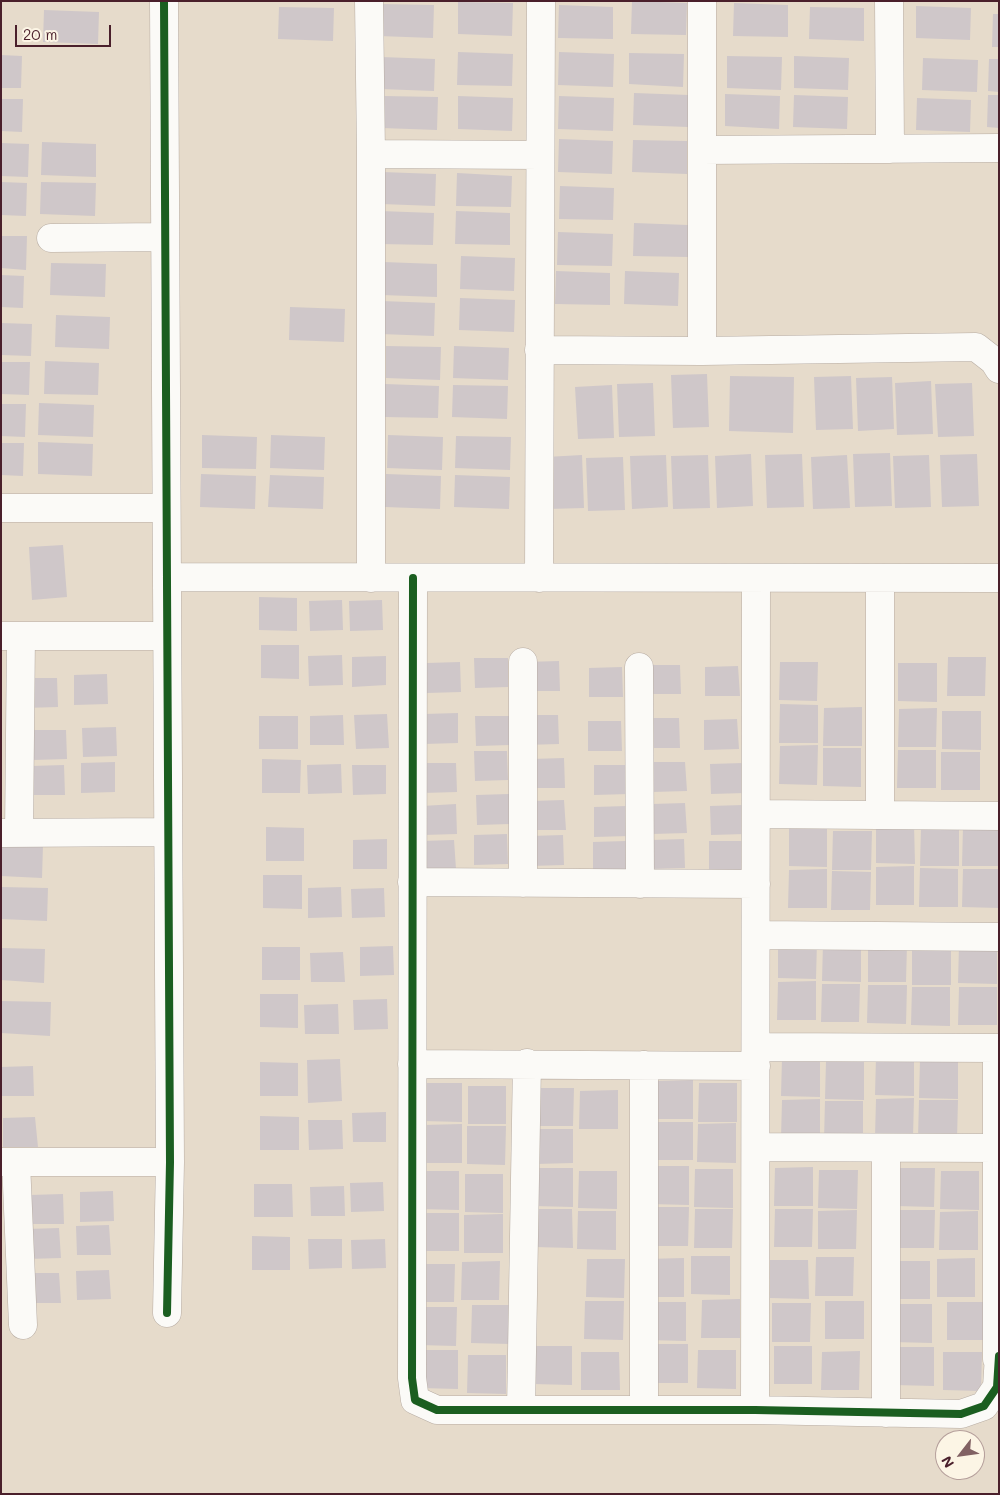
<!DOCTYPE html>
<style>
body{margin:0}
#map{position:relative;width:1000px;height:1495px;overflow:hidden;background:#e6dbcb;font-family:Mali,sans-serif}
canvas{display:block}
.frame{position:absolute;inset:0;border:2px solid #4a1f2b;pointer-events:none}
.north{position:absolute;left:935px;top:1430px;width:50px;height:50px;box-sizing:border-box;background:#fcf5e5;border:1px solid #b59f9b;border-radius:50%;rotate:240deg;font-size:14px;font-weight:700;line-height:20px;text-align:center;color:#4a1f2b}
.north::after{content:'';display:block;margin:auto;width:18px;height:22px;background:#816163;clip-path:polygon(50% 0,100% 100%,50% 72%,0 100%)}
.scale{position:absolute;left:15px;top:25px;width:96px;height:22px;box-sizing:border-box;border:2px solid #4a1f2b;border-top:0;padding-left:6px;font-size:15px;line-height:18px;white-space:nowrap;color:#4a1f2b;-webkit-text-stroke:4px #fcf5e5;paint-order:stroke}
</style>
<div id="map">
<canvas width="1000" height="1495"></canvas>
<div class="frame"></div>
<div class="north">N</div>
<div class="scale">20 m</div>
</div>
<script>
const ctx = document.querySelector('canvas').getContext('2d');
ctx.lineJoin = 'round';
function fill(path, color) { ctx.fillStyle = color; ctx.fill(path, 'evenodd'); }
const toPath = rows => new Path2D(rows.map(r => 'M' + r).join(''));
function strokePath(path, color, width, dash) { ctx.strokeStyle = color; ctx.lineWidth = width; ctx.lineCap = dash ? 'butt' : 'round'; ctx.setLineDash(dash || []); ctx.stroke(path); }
fill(toPath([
 [632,1,687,3,686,35,631,34],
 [458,2,513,3,512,36,458,34],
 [734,3,788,5,788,37,733,36],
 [380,4,434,5,433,38,379,36],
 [559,5,613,7,613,39,558,38],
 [916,6,971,8,970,40,916,38],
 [279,7,334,8,333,41,278,39],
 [810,7,864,8,864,41,809,39],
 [44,10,99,12,98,44,43,42],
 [993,14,999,14,999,47,992,47],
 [458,52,513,54,512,86,457,85],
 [559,52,614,54,613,87,558,85],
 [629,53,684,54,683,87,629,84],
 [1,55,22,56,21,88,1,88],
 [727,56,782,57,781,90,727,88],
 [794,56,849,58,848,90,794,88],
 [381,57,435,59,434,91,380,89],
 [923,58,978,60,977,92,922,90],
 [989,59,999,59,999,92,988,91],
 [634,93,689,95,688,127,633,125],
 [725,94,780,96,779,129,725,126],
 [794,95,848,97,847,129,793,127],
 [988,95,999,95,999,128,987,127],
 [384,96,438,97,437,130,382,128],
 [458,96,513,98,512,131,458,129],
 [559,96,614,98,613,131,558,129],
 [917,98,971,100,970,132,916,130],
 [1,99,23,99,22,132,1,131],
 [559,139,613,141,612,174,558,172],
 [633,140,687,141,687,174,632,172],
 [42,142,96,144,96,177,41,175],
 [1,143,29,144,28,177,1,176],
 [382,172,436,174,435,206,381,204],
 [457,173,512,176,511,207,456,206],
 [1,182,27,183,26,216,1,215],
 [41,182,96,183,95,216,40,214],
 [560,186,614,188,613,220,559,219],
 [380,211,434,213,433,245,379,244],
 [456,211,510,213,510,245,455,244],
 [634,223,688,225,688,257,633,256],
 [558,232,613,234,612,266,557,265],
 [1,236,27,236,26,270,1,268],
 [461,256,515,258,514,291,460,289],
 [383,262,437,264,437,297,382,295],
 [51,263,106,264,105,297,50,295],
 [556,271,610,273,610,305,555,304],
 [625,271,679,273,678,306,624,304],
 [1,275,24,276,23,308,1,307],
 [460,298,515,300,514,332,459,330],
 [381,301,435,303,434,336,380,334],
 [290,307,345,309,344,342,289,340],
 [56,315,110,317,109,349,55,347],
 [1,323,32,324,31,356,1,355],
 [386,346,441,347,440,380,386,378],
 [454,346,509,348,508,380,453,378],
 [45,361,99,363,98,395,44,394],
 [1,362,30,362,29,395,1,394],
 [707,374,709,427,673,428,671,375],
 [730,376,794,377,793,433,729,431],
 [851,376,853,429,816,430,814,377],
 [892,377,894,429,858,431,856,378],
 [931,381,933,434,897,435,895,383],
 [653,383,655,436,619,437,617,384],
 [972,383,974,436,938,437,935,384],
 [385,384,439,386,438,418,384,417],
 [453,385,508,386,507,419,452,417],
 [612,385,614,438,578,439,575,387],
 [39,403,94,405,93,437,38,435],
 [1,404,26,404,25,437,1,436],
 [202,435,257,437,256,469,202,468],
 [271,435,325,437,324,470,270,468],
 [388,435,443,437,442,470,387,468],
 [456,436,511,437,510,470,455,468],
 [38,442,93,444,92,476,38,474],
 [1,443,24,443,23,476,1,475],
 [890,453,892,506,855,507,853,454],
 [751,454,753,506,717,508,715,456],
 [802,454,804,507,767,508,765,455],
 [977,454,979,506,942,507,940,455],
 [582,455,584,508,548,509,546,457],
 [666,455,668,507,632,509,630,456],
 [708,455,710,508,673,509,671,456],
 [847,455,850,508,813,509,811,457],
 [929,455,931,507,895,508,893,456],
 [623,457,625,510,588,511,586,458],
 [201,474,256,476,255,509,200,507],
 [386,474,441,476,440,509,385,507],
 [270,475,324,477,323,509,268,507],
 [455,475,510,477,509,509,454,507],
 [63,545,67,597,32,600,29,547],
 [259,597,297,598,297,631,259,630],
 [342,600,343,630,310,631,309,601],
 [382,600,383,630,350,631,349,601],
 [261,645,299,645,299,679,261,678],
 [342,655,343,685,309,686,308,656],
 [386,656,386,685,352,687,352,657],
 [948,657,986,657,985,696,947,696],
 [474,658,508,658,508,687,475,688],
 [559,661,560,691,526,691,525,662],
 [460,662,461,692,427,693,427,663],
 [780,662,818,662,817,701,779,700],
 [898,663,937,663,937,702,898,701],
 [646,665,680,665,681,694,647,694],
 [738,666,740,696,705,696,705,667],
 [622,667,623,697,589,697,589,668],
 [107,674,108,704,74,705,74,675],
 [24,678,57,678,58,707,24,708],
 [780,704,818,705,818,743,779,743],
 [862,707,862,746,823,746,824,708],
 [937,708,936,747,898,747,899,709],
 [942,711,981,711,981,750,942,749],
 [458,713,458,743,424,744,424,714],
 [387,714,389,748,356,749,354,715],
 [343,715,344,745,310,745,310,716],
 [525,715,558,715,559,744,525,745],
 [259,716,298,716,298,749,259,749],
 [475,716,509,716,510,745,476,746],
 [646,718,679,718,680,748,646,748],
 [737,719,739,749,704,750,704,720],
 [588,721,621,721,622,751,588,751],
 [116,727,117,756,83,757,82,728],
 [32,730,66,730,67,759,33,760],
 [818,745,817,785,779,784,780,746],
 [823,748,861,748,861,787,823,786],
 [898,750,936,750,936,788,897,788],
 [474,751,507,751,508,780,475,781],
 [941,752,980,752,980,790,941,790],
 [564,758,565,788,531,788,531,759],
 [262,759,301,760,300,793,262,793],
 [115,762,115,792,81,793,81,763],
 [652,762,685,762,687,791,652,792],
 [422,763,456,763,457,792,423,793],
 [743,763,745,793,711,794,710,764],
 [341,764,342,793,308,794,307,765],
 [64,765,65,795,32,795,31,766],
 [352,765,386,765,386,794,353,795],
 [594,765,627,765,629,794,594,795],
 [509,794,510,824,477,825,476,795],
 [564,800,566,830,531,830,531,801],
 [685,803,687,833,652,834,652,804],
 [456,804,457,834,423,835,422,806],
 [743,805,745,834,711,835,710,806],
 [627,806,629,836,594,837,594,807],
 [876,825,914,825,915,864,876,863],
 [266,827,304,828,304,861,266,861],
 [963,827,999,827,999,866,962,866],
 [789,828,827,828,827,867,789,866],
 [921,828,959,828,959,866,920,866],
 [833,831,872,831,871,870,832,870],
 [507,834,508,864,474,865,474,835],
 [563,835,564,865,530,866,530,836],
 [387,839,387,869,353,869,353,840],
 [684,839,685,868,651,869,651,840],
 [454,840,456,869,422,870,421,841],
 [626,841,627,871,593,872,593,842],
 [709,841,742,841,744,870,709,870],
 [1,844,43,845,42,878,1,876],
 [914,866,914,905,876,905,876,867],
 [920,868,958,869,958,907,919,907],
 [827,869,827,908,788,908,789,870],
 [963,869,999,869,999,908,962,907],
 [832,871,871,872,870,910,831,910],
 [263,875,302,875,302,909,263,908],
 [1,887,48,888,47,921,1,919],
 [341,887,342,917,308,918,308,888],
 [384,888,385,917,352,918,351,889],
 [778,940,817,941,816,979,778,978],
 [823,943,861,943,861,982,822,981],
 [868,944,907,944,906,982,868,982],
 [959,945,997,945,997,984,958,983],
 [393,946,394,975,360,976,360,947],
 [262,947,300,947,300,980,262,980],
 [912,947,951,947,951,985,912,985],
 [1,948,45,949,44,983,1,980],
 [343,952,345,982,311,982,310,953],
 [816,981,816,1020,777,1020,778,982],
 [822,984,860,984,859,1022,821,1022],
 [868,985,907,985,906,1024,867,1023],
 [912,987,950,987,950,1026,911,1025],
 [959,987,997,987,997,1025,958,1025],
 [260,994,298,994,298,1028,260,1027],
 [387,999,388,1029,354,1030,353,1000],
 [1,1001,51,1002,50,1036,1,1033],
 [338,1004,339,1034,305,1034,304,1005],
 [876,1057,914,1057,914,1096,875,1095],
 [782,1058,820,1058,820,1097,781,1096],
 [340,1059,342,1101,308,1103,307,1060],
 [920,1060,958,1060,958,1099,919,1098],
 [826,1061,864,1061,864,1100,825,1099],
 [260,1062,298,1063,298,1096,260,1096],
 [33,1066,34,1096,1,1096,1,1067],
 [693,1080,693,1119,655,1119,655,1081],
 [424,1083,462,1083,462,1122,423,1121],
 [699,1083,737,1083,737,1122,698,1122],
 [468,1086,506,1086,506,1124,468,1124],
 [535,1088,574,1088,573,1126,535,1126],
 [618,1090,618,1129,579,1129,580,1091],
 [914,1098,913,1137,875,1137,876,1099],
 [820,1099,820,1138,781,1138,782,1100],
 [919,1100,958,1100,957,1139,918,1138],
 [825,1101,863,1101,863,1140,824,1140],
 [386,1112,386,1142,353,1142,352,1113],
 [260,1116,299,1117,299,1150,260,1150],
 [35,1117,38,1147,3,1147,3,1118],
 [308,1120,342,1120,343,1149,309,1150],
 [655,1122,693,1122,693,1160,654,1160],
 [736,1123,736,1163,697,1162,698,1124],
 [462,1124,462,1163,423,1163,423,1125],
 [467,1126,506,1126,505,1165,467,1164],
 [535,1129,573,1129,573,1163,536,1164],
 [651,1166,689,1166,689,1205,650,1204],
 [813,1167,813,1206,774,1206,775,1168],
 [534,1168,573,1168,573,1207,534,1206],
 [897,1168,935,1168,934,1207,896,1206],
 [695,1169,733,1169,733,1208,694,1207],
 [819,1170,858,1170,857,1209,818,1208],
 [421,1171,459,1171,459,1210,420,1209],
 [579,1171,617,1171,617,1209,578,1208],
 [941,1171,979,1171,979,1210,940,1209],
 [465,1174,503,1174,503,1213,465,1212],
 [383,1182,384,1211,351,1212,350,1183],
 [254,1184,292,1184,293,1217,254,1217],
 [344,1186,345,1216,311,1216,310,1187],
 [113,1191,114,1221,80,1222,80,1192],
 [63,1194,64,1224,30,1224,30,1195],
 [651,1207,689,1207,688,1246,650,1246],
 [534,1209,572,1209,573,1248,534,1247],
 [695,1209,733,1209,732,1248,694,1248],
 [775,1209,813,1209,812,1247,774,1247],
 [857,1210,856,1249,818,1249,818,1211],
 [896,1210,935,1210,934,1248,896,1248],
 [578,1211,616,1211,616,1250,577,1249],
 [978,1211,978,1250,939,1250,940,1212],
 [420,1213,459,1213,459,1251,420,1251],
 [503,1214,503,1253,464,1253,464,1215],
 [109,1225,111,1255,77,1255,76,1226],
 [59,1228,61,1258,27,1259,27,1229],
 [252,1236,290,1237,290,1270,252,1270],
 [308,1239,342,1239,342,1268,309,1269],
 [385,1239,386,1268,352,1269,351,1240],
 [691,1256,730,1256,730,1295,691,1294],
 [816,1257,854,1257,853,1296,815,1296],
 [684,1258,684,1297,645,1297,646,1259],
 [975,1258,975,1297,937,1297,937,1259],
 [587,1259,625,1259,624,1298,586,1297],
 [770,1260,808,1260,809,1299,770,1298],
 [500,1261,499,1300,461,1300,462,1262],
 [892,1261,930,1261,930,1299,891,1299],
 [416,1264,455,1264,454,1302,416,1302],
 [109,1270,111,1299,77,1300,76,1271],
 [27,1273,59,1273,61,1303,26,1303],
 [740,1299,740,1338,701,1338,702,1300],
 [585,1301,624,1301,623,1340,584,1339],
 [825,1301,864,1301,864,1339,825,1339],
 [648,1302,686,1302,686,1341,647,1340],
 [947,1302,985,1302,986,1340,947,1340],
 [772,1303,811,1303,810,1342,772,1342],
 [894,1304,932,1304,932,1343,893,1342],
 [472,1305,510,1305,510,1344,471,1343],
 [418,1307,457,1307,456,1346,418,1345],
 [650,1344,688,1344,688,1383,649,1383],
 [534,1346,572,1346,572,1385,533,1384],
 [774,1346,812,1346,812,1384,774,1384],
 [896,1347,934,1347,934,1386,895,1385],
 [420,1350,458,1350,458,1389,420,1388],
 [698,1350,736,1350,736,1389,697,1388],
 [860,1351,859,1390,821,1390,822,1352],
 [581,1352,619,1352,620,1390,581,1390],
 [943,1352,982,1352,981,1391,943,1390],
 [468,1355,506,1355,506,1394,467,1393]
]), '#cfc7c9');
const minor = toPath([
 [164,1,170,1162,167,1313],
 [369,1,371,154],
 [889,1,890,149],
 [702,150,999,148],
 [51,238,165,237],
 [539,350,702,351,976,347,994,361,999,369],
 [702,351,702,1],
 [1,508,166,508],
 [167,577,999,578],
 [371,578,371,154,540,155],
 [413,578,412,1378,415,1400,437,1410,755,1410,961,1414,984,1406,997,1387,999,1356],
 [539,578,541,1],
 [1,636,167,636],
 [639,667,640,884],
 [756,814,999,816],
 [880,815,880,578],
 [1,833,168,832],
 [19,833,21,636],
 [412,882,756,884],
 [523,883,523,662],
 [756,935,999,937],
 [756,1047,999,1048],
 [412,1064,756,1066],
 [756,1147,997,1148],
 [1,1162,170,1162],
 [16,1162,23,1325],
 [997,1359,997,1048],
 [521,1410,527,1063],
 [644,1410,644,1065],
 [755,1410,756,578],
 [886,1413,886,1148]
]);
strokePath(minor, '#b7aca3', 29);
strokePath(minor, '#fbfaf7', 28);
strokePath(toPath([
 [164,1,170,1162,167,1313],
 [413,578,412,1378,415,1400,437,1410,755,1410,961,1414,984,1406,997,1387,999,1356]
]), '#1b5e20', 8);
</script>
